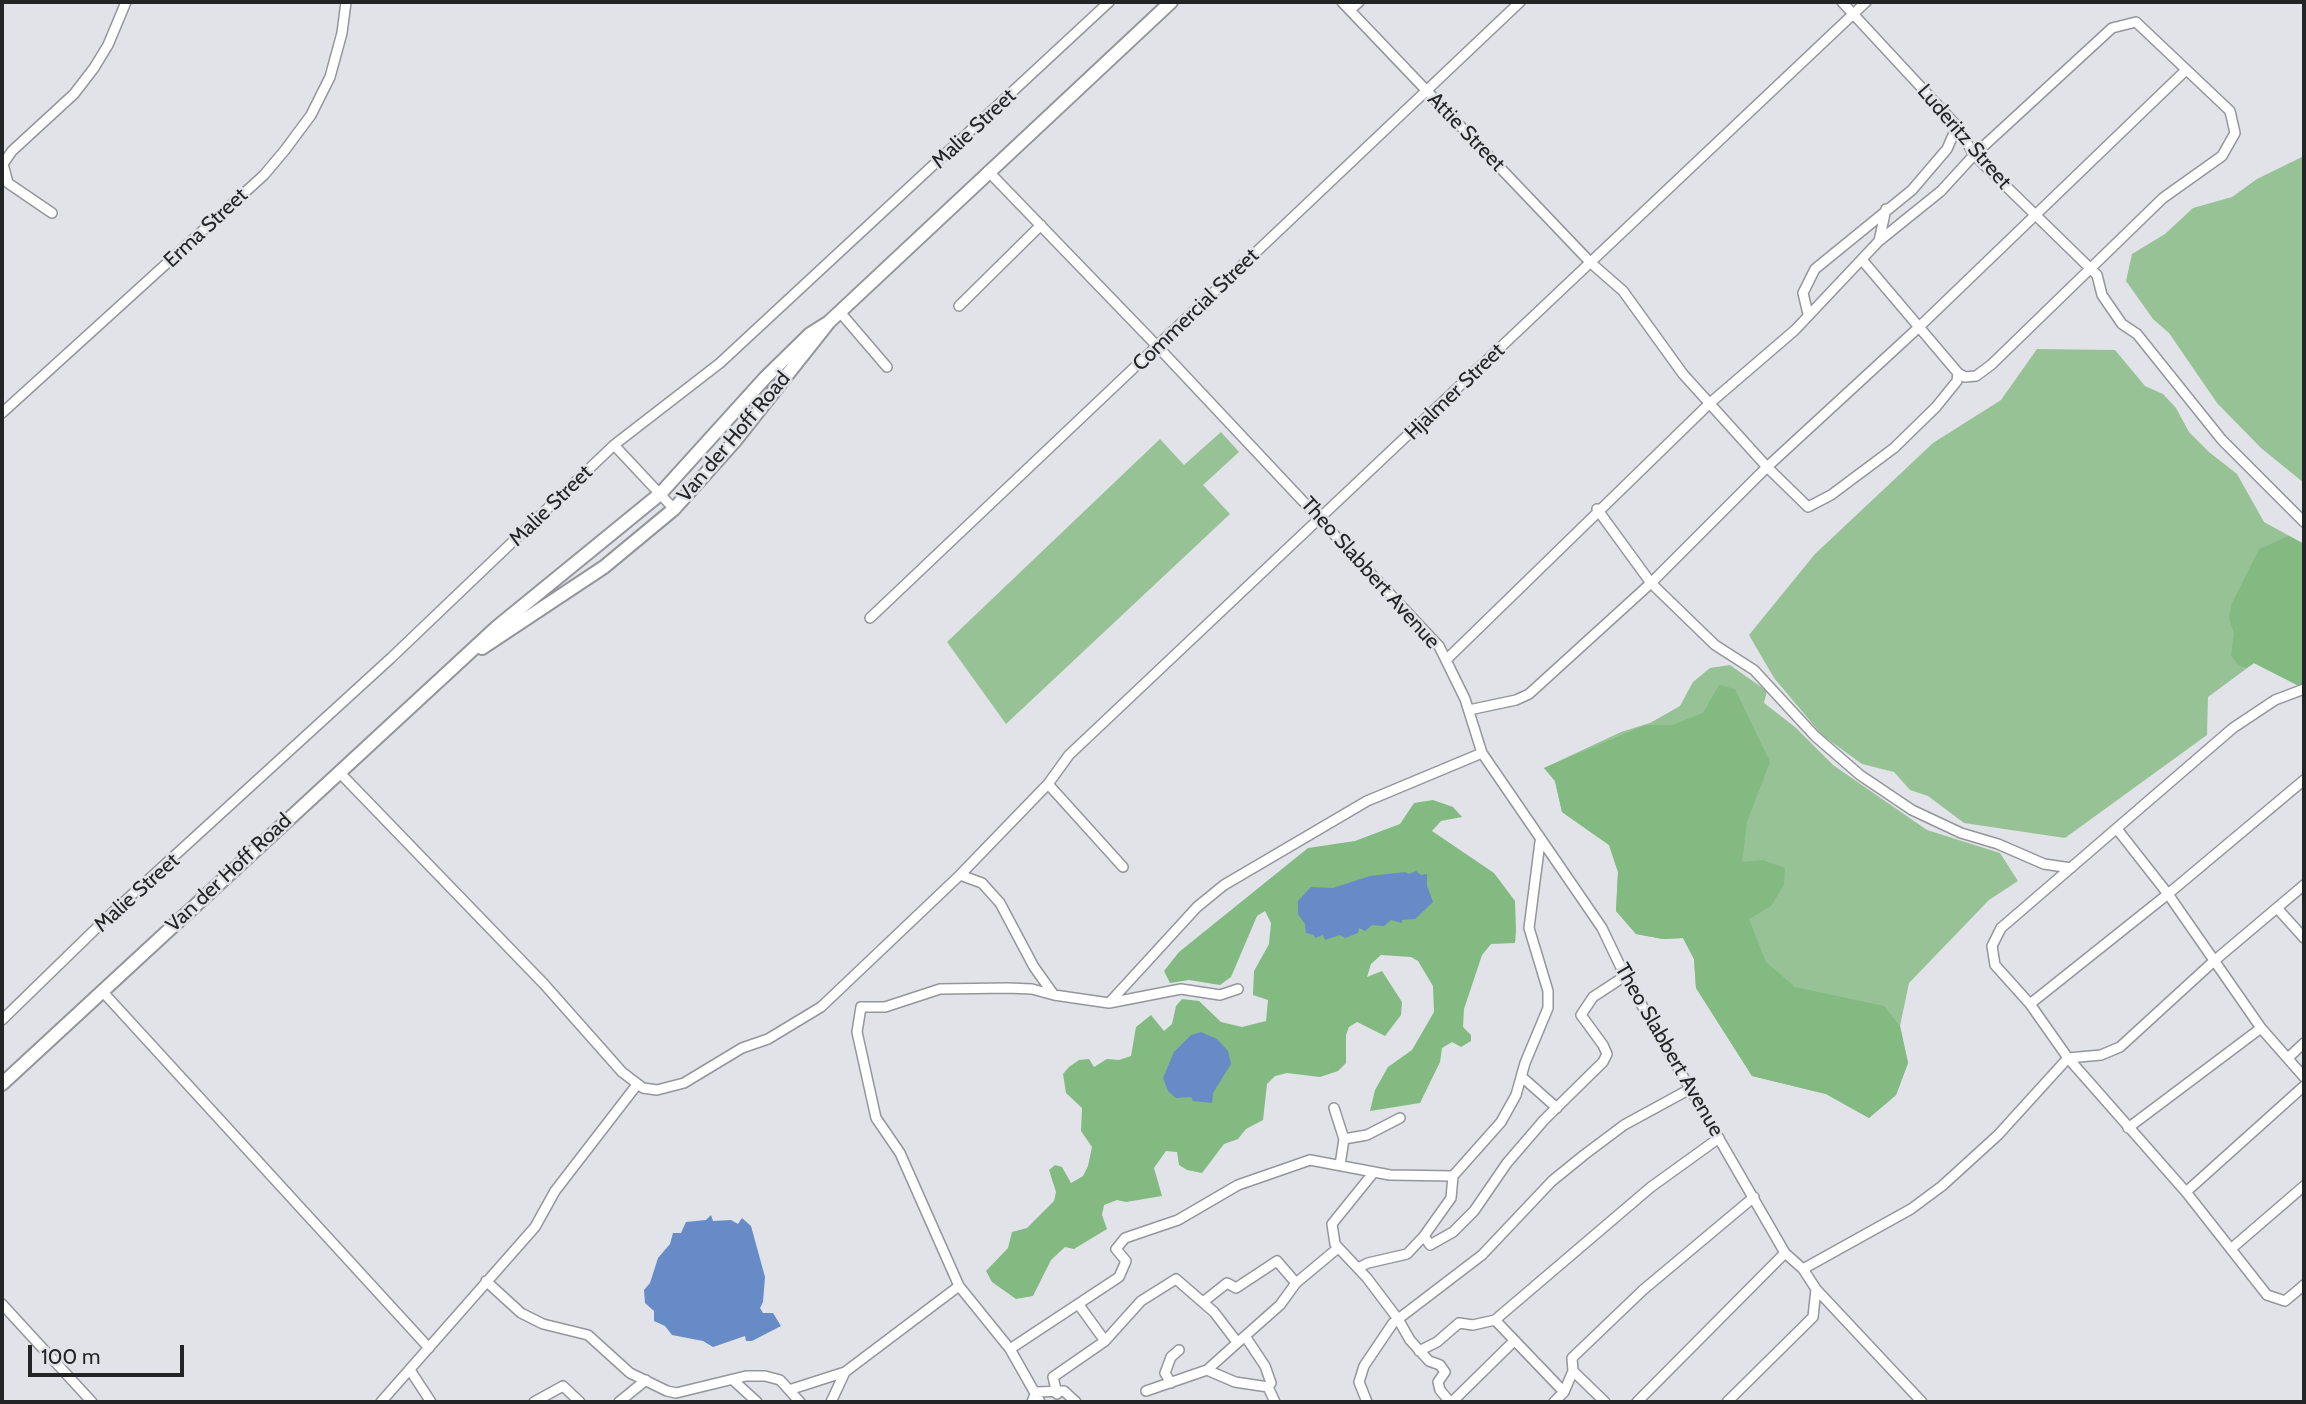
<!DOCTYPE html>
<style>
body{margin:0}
#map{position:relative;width:2306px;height:1404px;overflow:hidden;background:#e1e3e8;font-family:Cabin,sans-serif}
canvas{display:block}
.frame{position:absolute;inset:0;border:4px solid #232426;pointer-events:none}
.scale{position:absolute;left:28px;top:1345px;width:156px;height:32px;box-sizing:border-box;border:4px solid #232426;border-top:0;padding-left:9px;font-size:21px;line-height:24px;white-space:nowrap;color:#232426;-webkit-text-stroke:5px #e1e3e8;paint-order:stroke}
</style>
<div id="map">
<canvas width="2306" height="1404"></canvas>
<div class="frame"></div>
<div class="scale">100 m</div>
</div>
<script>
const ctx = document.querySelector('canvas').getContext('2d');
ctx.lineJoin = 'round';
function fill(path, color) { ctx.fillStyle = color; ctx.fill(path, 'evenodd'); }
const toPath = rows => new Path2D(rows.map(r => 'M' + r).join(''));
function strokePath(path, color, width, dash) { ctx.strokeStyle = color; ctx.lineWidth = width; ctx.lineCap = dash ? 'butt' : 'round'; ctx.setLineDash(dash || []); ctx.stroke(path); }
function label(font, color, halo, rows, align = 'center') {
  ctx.font = font + ' Cabin,sans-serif'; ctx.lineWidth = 5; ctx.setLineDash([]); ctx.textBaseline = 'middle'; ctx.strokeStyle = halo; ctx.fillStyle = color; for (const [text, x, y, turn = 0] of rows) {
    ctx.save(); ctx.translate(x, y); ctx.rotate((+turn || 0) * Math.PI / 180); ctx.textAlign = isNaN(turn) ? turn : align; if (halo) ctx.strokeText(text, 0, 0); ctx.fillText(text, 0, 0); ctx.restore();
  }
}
fill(toPath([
 [2304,156,2304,483,2261,448,2217,403,2169,333,2153,319,2126,281,2132,254,2165,234,2193,208,2232,197,2257,179],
 [2037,349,2115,350,2145,386,2163,394,2176,408,2189,432,2209,452,2237,474,2264,522,2304,544,2304,681,2301,687,2254,663,2208,697,2207,735,2065,838,1964,823,1928,796,1910,790,1894,772,1862,764,1822,735,1774,678,1749,635,1815,554,1933,443,2001,400],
 [1221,432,1239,452,1203,485,1230,514,1006,724,947,642,1160,439,1184,465],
 [1730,665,1767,691,1764,703,1795,727,1833,765,1927,830,2000,853,2018,881,1989,900,1909,983,1900,1026,1908,1063,1896,1095,1869,1118,1826,1094,1752,1076,1696,988,1694,959,1683,938,1663,939,1636,934,1616,911,1618,872,1609,845,1562,812,1555,781,1544,768,1621,732,1650,723,1680,706,1693,682,1710,668]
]), '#97c296');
fill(toPath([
 [2289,536,2304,544,2304,681,2301,687,2254,663,2247,668,2238,665,2231,655,2234,634,2229,618,2232,603,2259,549],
 [1719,685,1735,689,1770,762,1747,822,1742,862,1763,860,1785,868,1784,885,1771,906,1749,919,1766,962,1795,987,1884,1006,1900,1026,1908,1063,1896,1095,1869,1118,1826,1094,1752,1076,1696,988,1694,959,1683,938,1663,939,1636,934,1616,911,1618,872,1609,845,1562,812,1555,781,1544,768,1645,725,1672,725,1703,713],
 [1433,800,1453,807,1462,817,1441,821,1432,831,1494,873,1515,901,1516,931,1515,943,1491,944,1482,955,1464,1009,1463,1027,1471,1035,1471,1041,1461,1047,1452,1042,1442,1048,1440,1062,1420,1103,1370,1111,1375,1090,1388,1067,1412,1050,1434,1012,1433,986,1418,961,1411,957,1381,955,1371,964,1367,977,1382,971,1402,1002,1401,1015,1385,1036,1357,1022,1349,1027,1346,1035,1346,1063,1338,1071,1320,1077,1287,1073,1275,1076,1267,1084,1263,1120,1246,1129,1238,1139,1224,1144,1202,1173,1187,1170,1179,1165,1177,1152,1166,1151,1154,1168,1162,1196,1126,1202,1117,1200,1104,1205,1102,1215,1107,1229,1074,1249,1065,1247,1051,1260,1033,1296,1016,1299,992,1282,986,1271,1008,1248,1012,1232,1027,1228,1054,1201,1056,1192,1049,1170,1055,1165,1062,1167,1071,1183,1083,1176,1088,1166,1092,1147,1081,1131,1082,1108,1066,1093,1063,1074,1069,1067,1079,1060,1089,1059,1094,1067,1107,1059,1119,1060,1131,1056,1136,1027,1151,1015,1164,1031,1172,1024,1176,1006,1182,999,1199,1001,1221,1022,1242,1027,1266,1021,1268,1000,1253,995,1254,971,1269,944,1271,923,1265,911,1257,916,1231,977,1220,985,1189,980,1170,983,1164,971,1179,952,1308,848,1355,841,1400,824,1414,803]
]), '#82ba82');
fill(toPath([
 [1416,871,1421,875,1427,874,1427,886,1433,902,1415,919,1402,920,1402,923,1391,920,1384,926,1372,925,1365,931,1359,928,1358,933,1345,938,1340,935,1325,940,1323,935,1315,938,1314,935,1306,933,1305,924,1298,914,1298,901,1311,887,1333,888,1370,876,1405,872,1409,874],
 [1201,1032,1217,1039,1228,1051,1231,1064,1213,1093,1212,1103,1193,1101,1191,1097,1176,1098,1168,1091,1163,1078,1174,1052,1191,1035],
 [711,1215,713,1221,731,1220,738,1224,742,1218,751,1226,765,1277,763,1302,760,1308,763,1313,773,1313,781,1326,752,1341,746,1341,745,1336,713,1347,703,1341,672,1335,665,1326,654,1321,654,1311,645,1303,644,1290,650,1283,658,1258,670,1244,673,1233,681,1233,686,1222,706,1220]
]), '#668bc7');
const minor = toPath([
 [1342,2,1591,263,1623,291,1683,374,1767,467,1808,507,1831,495,1894,448,1936,407,1957,381,1958,373],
 [1842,2,1958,127,1974,155,2097,275,2102,295,2122,324,2137,334,2222,440,2304,522],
 [1350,10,1359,2],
 [988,171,1158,347,1439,646,1465,699,1482,753,1602,928,1625,976,1785,1253,1803,1269,1816,1289,1922,1402],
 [52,213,8,183,3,164,12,151,74,94,94,68,108,45,126,2],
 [1879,241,1886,209],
 [959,306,1041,225],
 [839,311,887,367],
 [1808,314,1803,293,1815,269,1912,190,1947,149,1957,126],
 [2,413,264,175,285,150,311,115,330,77,342,33,346,2],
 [614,445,674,509],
 [1597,509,1651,583,1715,645,1754,670,1815,736,1860,775,1912,810,1961,833,1998,844,2044,864,2071,868],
 [870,618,1520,2],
 [1446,660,1710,403,1795,330,1879,241,1941,191,1974,155,2112,28,2136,22,2230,111,2235,133,2222,156,2163,198,1991,365,1976,376,1965,377,1958,373,1863,261],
 [1469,710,1516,700,1529,694,1651,583,1767,467,1918,328,2186,70],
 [339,772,544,984,622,1072,643,1088,657,1090,684,1083,742,1048,768,1039,821,1007,960,875,982,883,1000,903,1034,967,1054,995,1109,1003,1181,989,1220,995,1238,989],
 [1048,784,1123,867],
 [2117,829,2168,894,2261,1028,2304,1077],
 [960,875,1048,784,1069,755,1866,2],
 [2277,908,2304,938],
 [102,991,429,1348],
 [1109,1003,1197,907,1224,885,1367,801,1482,753],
 [2030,1004,1995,965,1992,946,2001,928,2233,728,2275,700,2304,689],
 [2,1020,114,911,391,658,614,445,720,363,1109,2],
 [2068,1058,2186,1192,2267,1295,2285,1301,2304,1285],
 [2068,1058,2101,1055,2120,1047,2214,961,2304,885],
 [2288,1058,2304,1043],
 [1522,1077,1557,1108],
 [1334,1108,1344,1139,1340,1165],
 [2128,1128,2261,1028],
 [1344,1139,1367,1135,1400,1118],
 [1374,1172,1332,1224,1335,1244,1367,1278,1398,1319,1410,1340,1429,1361,1440,1365,1445,1372,1438,1382,1440,1390,1450,1402],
 [2186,1192,2304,1086],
 [1424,1236,1430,1245,1453,1232,1474,1211,1507,1163,1544,1120,1603,1062,1607,1054,1603,1045,1581,1015,1593,997,1625,976],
 [2232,1248,2304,1186],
 [1358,1268,1368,1263,1407,1254,1424,1236,1451,1198,1453,1176],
 [1803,1269,1911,1209,1942,1186,1998,1135,2068,1058,2030,1004,2168,894,2304,780],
 [486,1281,521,1313,543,1324,588,1335,630,1373,667,1391,676,1393,746,1376,765,1376,780,1380,800,1402],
 [1203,1302,1227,1283,1236,1288,1277,1261,1296,1283],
 [2,1304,92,1402],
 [1079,1305,1105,1341],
 [1495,1320,1564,1392],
 [1245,1336,1280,1305,1296,1283,1338,1248],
 [1010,1349,1119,1277,1126,1261,1116,1249,1125,1238,1178,1220,1238,1185,1310,1160,1390,1175,1453,1176,1501,1122,1516,1095,1525,1063,1548,1008,1548,991,1529,928,1540,842],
 [1419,1351,1437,1342,1459,1323,1473,1325,1495,1320,1651,1187,1719,1138],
 [410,1370,431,1402],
 [1573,1371,1605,1402],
 [733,1380,757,1402],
 [1171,1383,1165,1373,1171,1357,1179,1350],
 [1268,1387,1235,1382,1207,1370,1245,1336,1265,1366,1271,1383,1268,1387,1275,1402],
 [792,1389,845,1372],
 [1146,1391,1207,1370],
 [1057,1394,1053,1377,1105,1341,1141,1301,1176,1279,1214,1312,1237,1342],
 [381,1402,535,1227,555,1191,636,1086],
 [534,1402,563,1386,580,1402],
 [619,1402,646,1380],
 [831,1402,845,1372,959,1286],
 [1032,1402,1036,1392,1064,1391,1076,1402],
 [1040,1402,1010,1349,959,1286,900,1153,876,1118,857,1032,861,1007,885,1007,940,989,1008,988,1032,989,1054,995],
 [1367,1402,1359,1382,1364,1366,1393,1323,1482,1255,1552,1181,1584,1155,1624,1125,1690,1089],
 [1452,1402,1514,1341],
 [1554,1402,1564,1392,1573,1371,1572,1358,1643,1290,1754,1197],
 [1637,1402,1785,1253],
 [1727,1402,1813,1317,1816,1289]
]);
const secondary = toPath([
 [482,648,604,567,674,509,734,442,829,322,1171,2],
 [2,1084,497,627,660,494,765,378,810,334,829,322]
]);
strokePath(minor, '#95969b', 12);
strokePath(secondary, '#95969b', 16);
strokePath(minor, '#fff', 9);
strokePath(secondary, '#fff', 12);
label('21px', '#232426', '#e1e3e8', [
 ["Malie Street",974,129,-43],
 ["Attie Street",1466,132,46],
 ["Luderitz Street",1964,137,49],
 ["Erma Street",206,228,-43],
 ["Commercial Street",1196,310,-44],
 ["Hjalmer Street",1455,392,-44],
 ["Van der Hoff Road",734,437,-50],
 ["Malie Street",551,506,-44],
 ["Theo Slabbert Avenue",1370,573,48],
 ["Van der Hoff Road",229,873,-43],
 ["Malie Street",137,893,-42],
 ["Theo Slabbert Avenue",1669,1050,60]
]);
</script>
